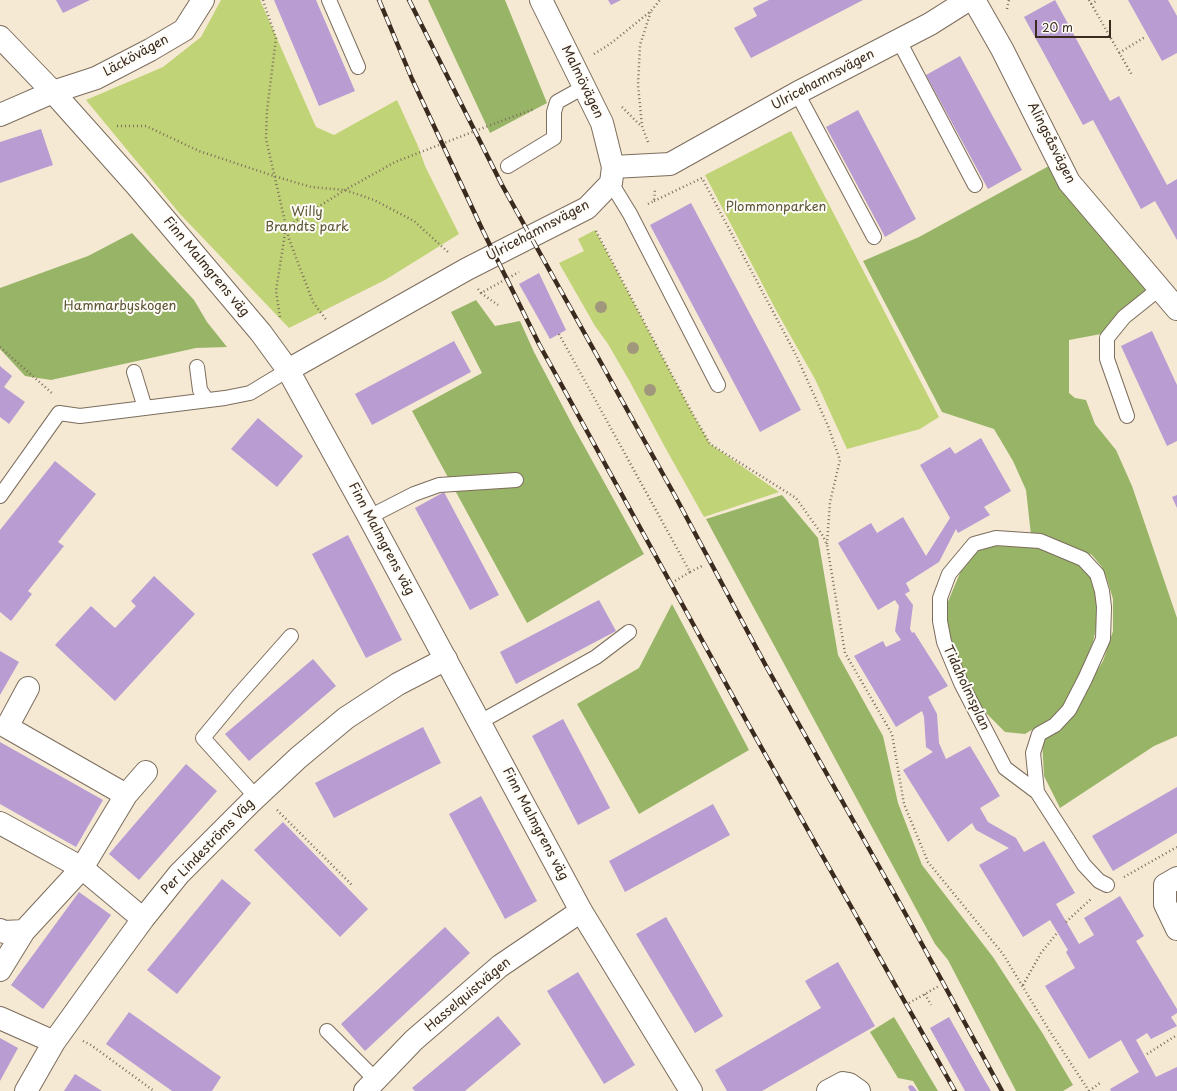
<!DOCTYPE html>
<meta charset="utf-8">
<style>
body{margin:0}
#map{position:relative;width:1177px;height:1091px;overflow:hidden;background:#f5e9d3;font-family:"Playpen Sans",sans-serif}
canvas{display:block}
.scale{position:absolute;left:1035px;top:20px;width:76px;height:18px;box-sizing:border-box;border:2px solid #3b2a1e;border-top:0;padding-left:5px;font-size:12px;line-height:14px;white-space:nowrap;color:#3b2a1e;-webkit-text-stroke:3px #fdfcf7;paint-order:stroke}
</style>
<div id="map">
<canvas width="1177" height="1091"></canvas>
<div class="scale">20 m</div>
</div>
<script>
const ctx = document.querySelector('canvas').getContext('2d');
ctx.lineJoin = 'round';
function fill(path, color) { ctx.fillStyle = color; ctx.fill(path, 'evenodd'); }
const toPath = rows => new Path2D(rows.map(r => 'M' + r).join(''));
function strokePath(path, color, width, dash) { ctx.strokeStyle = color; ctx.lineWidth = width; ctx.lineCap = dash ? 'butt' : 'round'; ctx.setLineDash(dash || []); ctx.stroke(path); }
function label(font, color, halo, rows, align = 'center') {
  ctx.font = font + ' "Playpen Sans",sans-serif'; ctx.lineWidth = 4; ctx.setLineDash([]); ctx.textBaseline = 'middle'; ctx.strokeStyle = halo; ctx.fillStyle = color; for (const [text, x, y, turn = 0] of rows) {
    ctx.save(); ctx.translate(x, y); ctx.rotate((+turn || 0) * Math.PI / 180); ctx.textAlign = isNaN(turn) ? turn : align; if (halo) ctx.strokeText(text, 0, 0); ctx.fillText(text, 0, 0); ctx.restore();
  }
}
fill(toPath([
 [221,0,260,0,316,127,334,135,397,100,418,146,425,166,459,234,385,280,289,328,180,214,86,100,163,67,201,37],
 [791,131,939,417,920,429,847,449,815,379,777,312,705,175],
 [595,230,691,411,710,444,779,492,704,517,666,449,630,382,608,344,595,326,559,263,584,251,578,239]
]), '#c0d376');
fill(toPath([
 [428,0,505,0,547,103,490,133],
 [1058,161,1159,289,1101,334,1069,340,1069,393,1075,398,1086,400,1095,424,1116,450,1132,486,1177,618,1177,736,1154,746,1060,808,1044,776,1042,740,1093,677,1103,661,1113,631,1113,599,1107,579,1102,567,1092,555,1079,549,1031,535,1026,490,1013,461,994,429,942,412,863,261,919,237],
 [132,233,194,300,207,322,227,347,196,348,51,380,25,376,0,349,0,288,88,256],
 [476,300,495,326,520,321,534,352,573,426,644,554,527,623,412,411,482,373,451,312],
 [782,495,818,538,838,655,883,736,898,803,922,865,993,957,1043,1034,1073,1085,1063,1091,1016,1091,948,960,935,944,706,519],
 [999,542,1043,549,1074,561,1090,575,1096,590,1099,615,1093,642,1084,665,1067,701,1058,714,1025,734,1005,732,976,703,949,641,947,604,965,561,977,548],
 [672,604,749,750,639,814,577,704,639,668],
 [894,1017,938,1091,919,1091,913,1081,898,1078,870,1032]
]), '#98b567');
fill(toPath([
 [56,0,90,0,63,13],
 [274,0,316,0,355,91,319,106],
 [608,0,621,0,611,5],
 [769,0,863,0,751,58,734,28,757,16,753,8],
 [1055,0,1110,101,1119,96,1167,185,1177,179,1177,240,1155,201,1141,209,1093,120,1083,125,1024,17],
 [1128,0,1168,0,1177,16,1177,53,1162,61],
 [960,56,1022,170,988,189,926,75],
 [858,110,916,219,885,237,826,127],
 [41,129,53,165,0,183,0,142],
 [691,203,801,410,760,432,650,225],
 [539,273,566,330,550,339,519,284],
 [1152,331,1177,385,1177,441,1167,446,1121,346],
 [454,341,471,372,372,425,355,394],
 [0,366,12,376,4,387,25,402,9,424,0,417],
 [258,418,303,456,277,487,231,449],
 [981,438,1011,491,984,507,990,515,958,533,956,529,939,562,906,583,910,591,905,594,913,605,910,629,912,633,914,632,948,686,928,697,937,714,939,743,946,759,970,746,1000,796,980,808,988,822,1016,838,1024,852,1044,841,1075,893,1056,904,1079,944,1094,935,1084,918,1120,896,1144,936,1136,941,1177,1009,1177,1013,1171,1017,1177,1026,1151,1039,1147,1033,1136,1040,1156,1077,1177,1067,1177,1091,1111,1091,1110,1089,1139,1072,1133,1062,1121,1040,1089,1059,1045,986,1075,968,1066,952,1068,950,1050,920,1023,937,979,865,1009,848,976,830,972,823,948,842,903,770,933,752,926,747,924,717,922,711,896,727,854,656,883,641,886,647,901,640,895,631,899,606,895,600,878,610,838,543,871,523,877,533,903,517,926,556,950,518,920,465,950,447,955,454],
 [55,461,96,494,58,542,64,546,28,591,32,594,11,621,0,612,0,530],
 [444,492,499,595,470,610,415,508],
 [1177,495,1177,508,1172,497],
 [348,535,402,640,366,658,312,554],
 [154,576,195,614,115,701,55,645,91,606,115,628,136,606,131,601],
 [599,600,616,631,516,684,500,652],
 [0,651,19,662,0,695],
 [313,659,336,686,249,761,225,734],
 [563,719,610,808,578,825,532,736],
 [423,727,441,763,334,818,315,783],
 [0,742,103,800,76,847,0,804],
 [186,764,217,791,139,880,109,854],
 [1177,787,1177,833,1113,871,1092,836],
 [481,796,537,901,505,919,449,814],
 [713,804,730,835,625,892,609,861],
 [283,822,368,909,340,937,254,850],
 [222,879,251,903,177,994,147,970],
 [79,892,111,915,43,1009,11,985],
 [666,917,723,1016,695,1033,636,934],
 [445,927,470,953,365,1051,341,1024],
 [838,962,875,1026,762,1091,727,1091,715,1070,821,1008,805,981],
 [578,972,635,1065,604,1084,547,991],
 [129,1012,221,1077,212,1091,172,1091,106,1044],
 [498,1016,521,1044,465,1091,415,1091,412,1088],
 [949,1017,981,1074,991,1091,965,1091,930,1028],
 [0,1038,18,1048,0,1081],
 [75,1074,102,1091,64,1091],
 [910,1085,913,1086,917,1091,910,1091,908,1087]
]), '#b89cd2');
const lane = toPath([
 [329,0,358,67],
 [899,41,975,185],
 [797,93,874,237],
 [508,166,554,138,554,112,557,102,584,87],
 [611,183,630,214,718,385],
 [197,367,200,390,207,400],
 [134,372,145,408],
 [1127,416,1107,359,1107,338,1124,317,1159,289],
 [0,496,59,413,80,416,225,398,250,393,288,370],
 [369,517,414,494,439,485,516,480],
 [480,722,596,657,629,632],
 [1037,792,1033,753,1039,734,1055,725,1069,710,1085,679,1103,639,1104,607,1102,591,1097,574,1083,559,1040,541,996,538,974,544,949,574,940,598,940,621,944,642,961,683,1005,768,1037,792,1084,865,1099,881,1107,885],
 [256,797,203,738,237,697,291,636],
 [327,1031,376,1080]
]);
const street = toPath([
 [974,0,1002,49,1069,182,1177,309],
 [0,115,53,92,96,78,150,50,184,30,203,0],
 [613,167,670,164,797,93,930,24,968,0],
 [28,688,7,727,126,795],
 [0,823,82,868,143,919],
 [1177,878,1165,885,1165,904,1177,929],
 [0,930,4,932,24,931,82,868,126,795,146,772],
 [0,970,24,931],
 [0,1018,54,1042],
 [26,1091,54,1042,97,982,143,919,179,874,250,803,298,758,346,718,398,684,446,659],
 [365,1091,414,1040,500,966,581,911],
 [828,1091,843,1083,849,1084,859,1091]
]);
const secondary = toPath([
 [0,37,53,92,136,185,261,333,288,370,369,517,581,911,691,1091],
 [288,370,467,269,587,208,611,183,613,167,602,123,541,0]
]);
strokePath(lane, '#7c6d5d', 16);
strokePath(street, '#7c6d5d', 24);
strokePath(secondary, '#7c6d5d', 24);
strokePath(toPath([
 [263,0,276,38,267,111,266,139,289,239,313,302,327,321],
 [1089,0,1132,75],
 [1091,4,1098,0],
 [1007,9,1009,0],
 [1119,53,1145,37],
 [594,54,610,44,651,11,660,0],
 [622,107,641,126],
 [117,126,146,126,199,151,274,176,311,187,345,190,374,200,414,221,449,253],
 [648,142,642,126,638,85,640,45,651,11],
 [654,201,702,178,796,355,828,426,840,460,830,502,827,544],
 [648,204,654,201,655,189],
 [596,231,691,411,710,444,796,498,823,536,827,545,845,653,892,734,904,804,928,862,1003,954,1049,1030,1089,1091],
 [478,289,481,293,519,272],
 [481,293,498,305],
 [280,317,276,291,286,227,345,190,395,162,501,121,534,109],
 [559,334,690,572,675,581],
 [0,347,53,394],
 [690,572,704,565],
 [277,810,352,885],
 [1124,877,1177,847],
 [1066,922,1091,899],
 [1023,985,1041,953,1057,933],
 [925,994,931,1005],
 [909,1003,939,986],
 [83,1041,91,1045,154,1091],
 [1147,1054,1177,1035],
 [1089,1091,1100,1083]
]), '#7c6d5d', 2.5, [1, 3]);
strokePath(lane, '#fff', 14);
strokePath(street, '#fff', 22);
strokePath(secondary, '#fff', 22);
const rail = toPath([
 [379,0,412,79,483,231,539,344,747,722,955,1091],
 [409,0,502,185,674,494,766,666,899,902,1002,1091]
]);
strokePath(rail, '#3b2a1e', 4.5);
strokePath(rail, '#fdfcf7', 3, [9]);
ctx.fillStyle = '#a1977c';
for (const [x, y] of [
 [601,307],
 [633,348],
 [650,390]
]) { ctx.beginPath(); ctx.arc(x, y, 6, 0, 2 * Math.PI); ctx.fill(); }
label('13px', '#3b2a1e', '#fdfcf7', [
 ["Läckövägen",136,56,-29],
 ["Ulricehamnsvägen",823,80,-28],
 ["Malmövägen",582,82,64],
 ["Alingsåsvägen",1051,143,63],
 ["Ulricehamnsvägen",538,231,-28],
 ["Finn Malmgrens väg",206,267,50],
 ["Finn Malmgrens väg",381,539,62],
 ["Tidaholmsplan",966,688,65],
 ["Finn Malmgrens väg",535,824,62],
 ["Per Lindeströms Väg",208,847,-46],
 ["Hasselquistvägen",468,995,-40]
]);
label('13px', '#5c5434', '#fdfcf7', [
 ["Plommonparken",776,207],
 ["Willy",307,212],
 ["Brandts park",307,227],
 ["Hammarbyskogen",120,306]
]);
</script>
